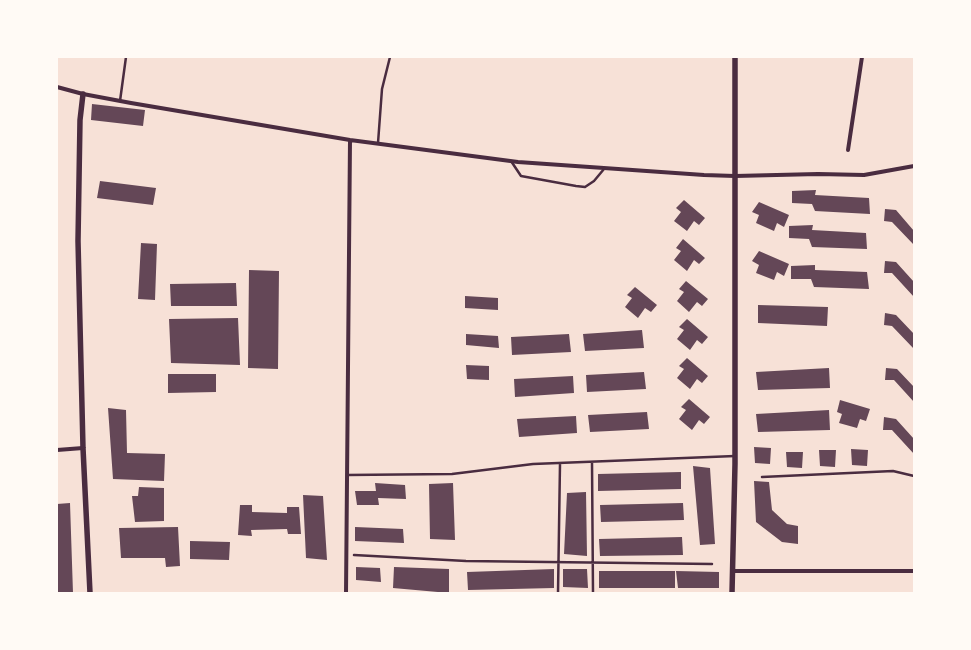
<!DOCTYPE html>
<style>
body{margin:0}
#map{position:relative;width:971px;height:650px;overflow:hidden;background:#f7e1d7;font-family:"IBM Plex Serif",serif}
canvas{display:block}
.frame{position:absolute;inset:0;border:58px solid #fffaf5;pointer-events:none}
</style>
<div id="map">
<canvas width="971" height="650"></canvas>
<div class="frame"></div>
</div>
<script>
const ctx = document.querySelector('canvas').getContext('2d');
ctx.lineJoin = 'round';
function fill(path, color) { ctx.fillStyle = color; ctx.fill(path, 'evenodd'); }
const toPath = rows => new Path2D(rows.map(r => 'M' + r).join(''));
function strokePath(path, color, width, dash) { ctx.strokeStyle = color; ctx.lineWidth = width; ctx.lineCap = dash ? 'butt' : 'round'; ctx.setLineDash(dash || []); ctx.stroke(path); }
fill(toPath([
 [92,104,145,110,143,126,91,120],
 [100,181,156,188,153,205,97,198],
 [816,190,815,195,869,198,870,214,815,211,812,204,792,203,792,191],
 [684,200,705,218,699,225,694,221,687,231,674,221,681,212,676,208],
 [759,202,789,215,784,227,777,223,774,231,756,223,759,215,752,212],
 [885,209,896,210,914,231,914,245,892,222,884,221],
 [813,225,812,230,866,233,867,249,812,247,809,239,789,238,789,226],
 [683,239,705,258,699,264,694,260,687,271,674,260,681,251,676,248],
 [141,243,157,244,155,300,138,299],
 [759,251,789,264,784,276,777,272,774,280,756,273,759,265,752,261],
 [885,261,896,262,914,282,914,297,892,273,884,273],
 [815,265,815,270,867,272,869,289,814,287,811,279,791,279,791,266],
 [249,270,279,271,278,369,248,368],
 [686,281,708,299,702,306,697,302,689,312,677,301,684,292,679,289],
 [236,283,237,306,171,306,170,284],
 [635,287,657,305,651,312,645,308,638,318,625,307,632,298,627,295],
 [465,296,498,298,498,310,465,308],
 [758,305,828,307,827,326,758,323],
 [885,313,896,315,914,334,914,349,892,326,884,325],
 [238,318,240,365,171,363,169,319],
 [687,319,708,337,702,344,697,340,690,350,677,339,684,330,679,327],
 [642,330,644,348,585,351,583,334],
 [466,334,498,336,499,348,466,345],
 [569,334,571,352,512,355,511,337],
 [687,358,708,376,702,383,697,379,690,389,677,378,684,369,679,366],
 [466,365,489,366,489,380,467,379],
 [829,368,830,388,758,390,756,372],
 [886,368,897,369,914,387,914,402,894,380,885,380],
 [644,372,646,389,587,392,586,375],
 [168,374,216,374,216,392,168,393],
 [573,376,574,393,515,397,514,379],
 [689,399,710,417,704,424,699,420,692,430,679,419,686,410,681,407],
 [840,400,870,409,866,421,860,419,857,428,839,423,842,414,837,412],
 [108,408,126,410,127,453,165,454,164,481,113,479],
 [829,410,830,430,758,432,756,414],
 [647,412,649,429,590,432,588,415],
 [576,416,577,433,519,437,517,419],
 [884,417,896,419,914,439,914,454,892,430,883,430],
 [754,447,771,448,770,464,755,463],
 [851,449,868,450,867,466,852,465],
 [819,450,836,450,835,467,820,466],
 [786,452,803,452,802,468,787,467],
 [693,466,710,468,715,544,700,545],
 [681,472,681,489,598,491,598,474],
 [754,481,769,482,772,510,787,524,798,526,798,544,782,542,756,522],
 [375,483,405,485,406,499,378,498,379,505,357,505,355,491,376,491],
 [453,483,455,540,430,539,429,484],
 [139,487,164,488,164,521,135,522,132,496,138,496],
 [586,492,587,556,564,554,567,493],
 [303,495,323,496,327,560,306,558],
 [70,503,73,593,57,593,57,504],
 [683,503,684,520,601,522,600,505],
 [240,505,252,505,252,512,287,513,287,507,299,507,301,534,288,534,287,529,251,530,252,536,238,535],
 [178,527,180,566,166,567,165,558,121,558,119,528],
 [355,527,403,529,404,543,355,541],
 [682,537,683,555,600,556,599,539],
 [190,541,230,542,229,560,190,559],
 [356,567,380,568,381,582,356,580],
 [394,567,449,569,449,593,393,588],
 [554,569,554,588,468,590,467,572],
 [563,569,587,569,588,588,563,587],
 [599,571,675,571,675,588,599,588],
 [676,571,719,572,719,588,678,588]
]), '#644757');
strokePath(toPath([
 [120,101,126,57],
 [378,143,382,89,390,57],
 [511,161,521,176,576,186,585,187,594,181,604,169],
 [592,462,593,593],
 [347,475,452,474,533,464,735,456],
 [762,477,893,471,914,476],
 [354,555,466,561,712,564],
 [558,593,560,464]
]), '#4a2c40', 2.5);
strokePath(toPath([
 [57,87,83,94,131,103,350,140,518,162,704,175,735,176,818,174,864,175,914,166],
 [848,150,862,57],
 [57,450,83,448],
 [733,571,914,571],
 [346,593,350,140]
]), '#4a2c40', 4);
strokePath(toPath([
 [83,94,80,120,78,241,83,448,90,593],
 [732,593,735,464,735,57]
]), '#4a2c40', 5.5);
</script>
